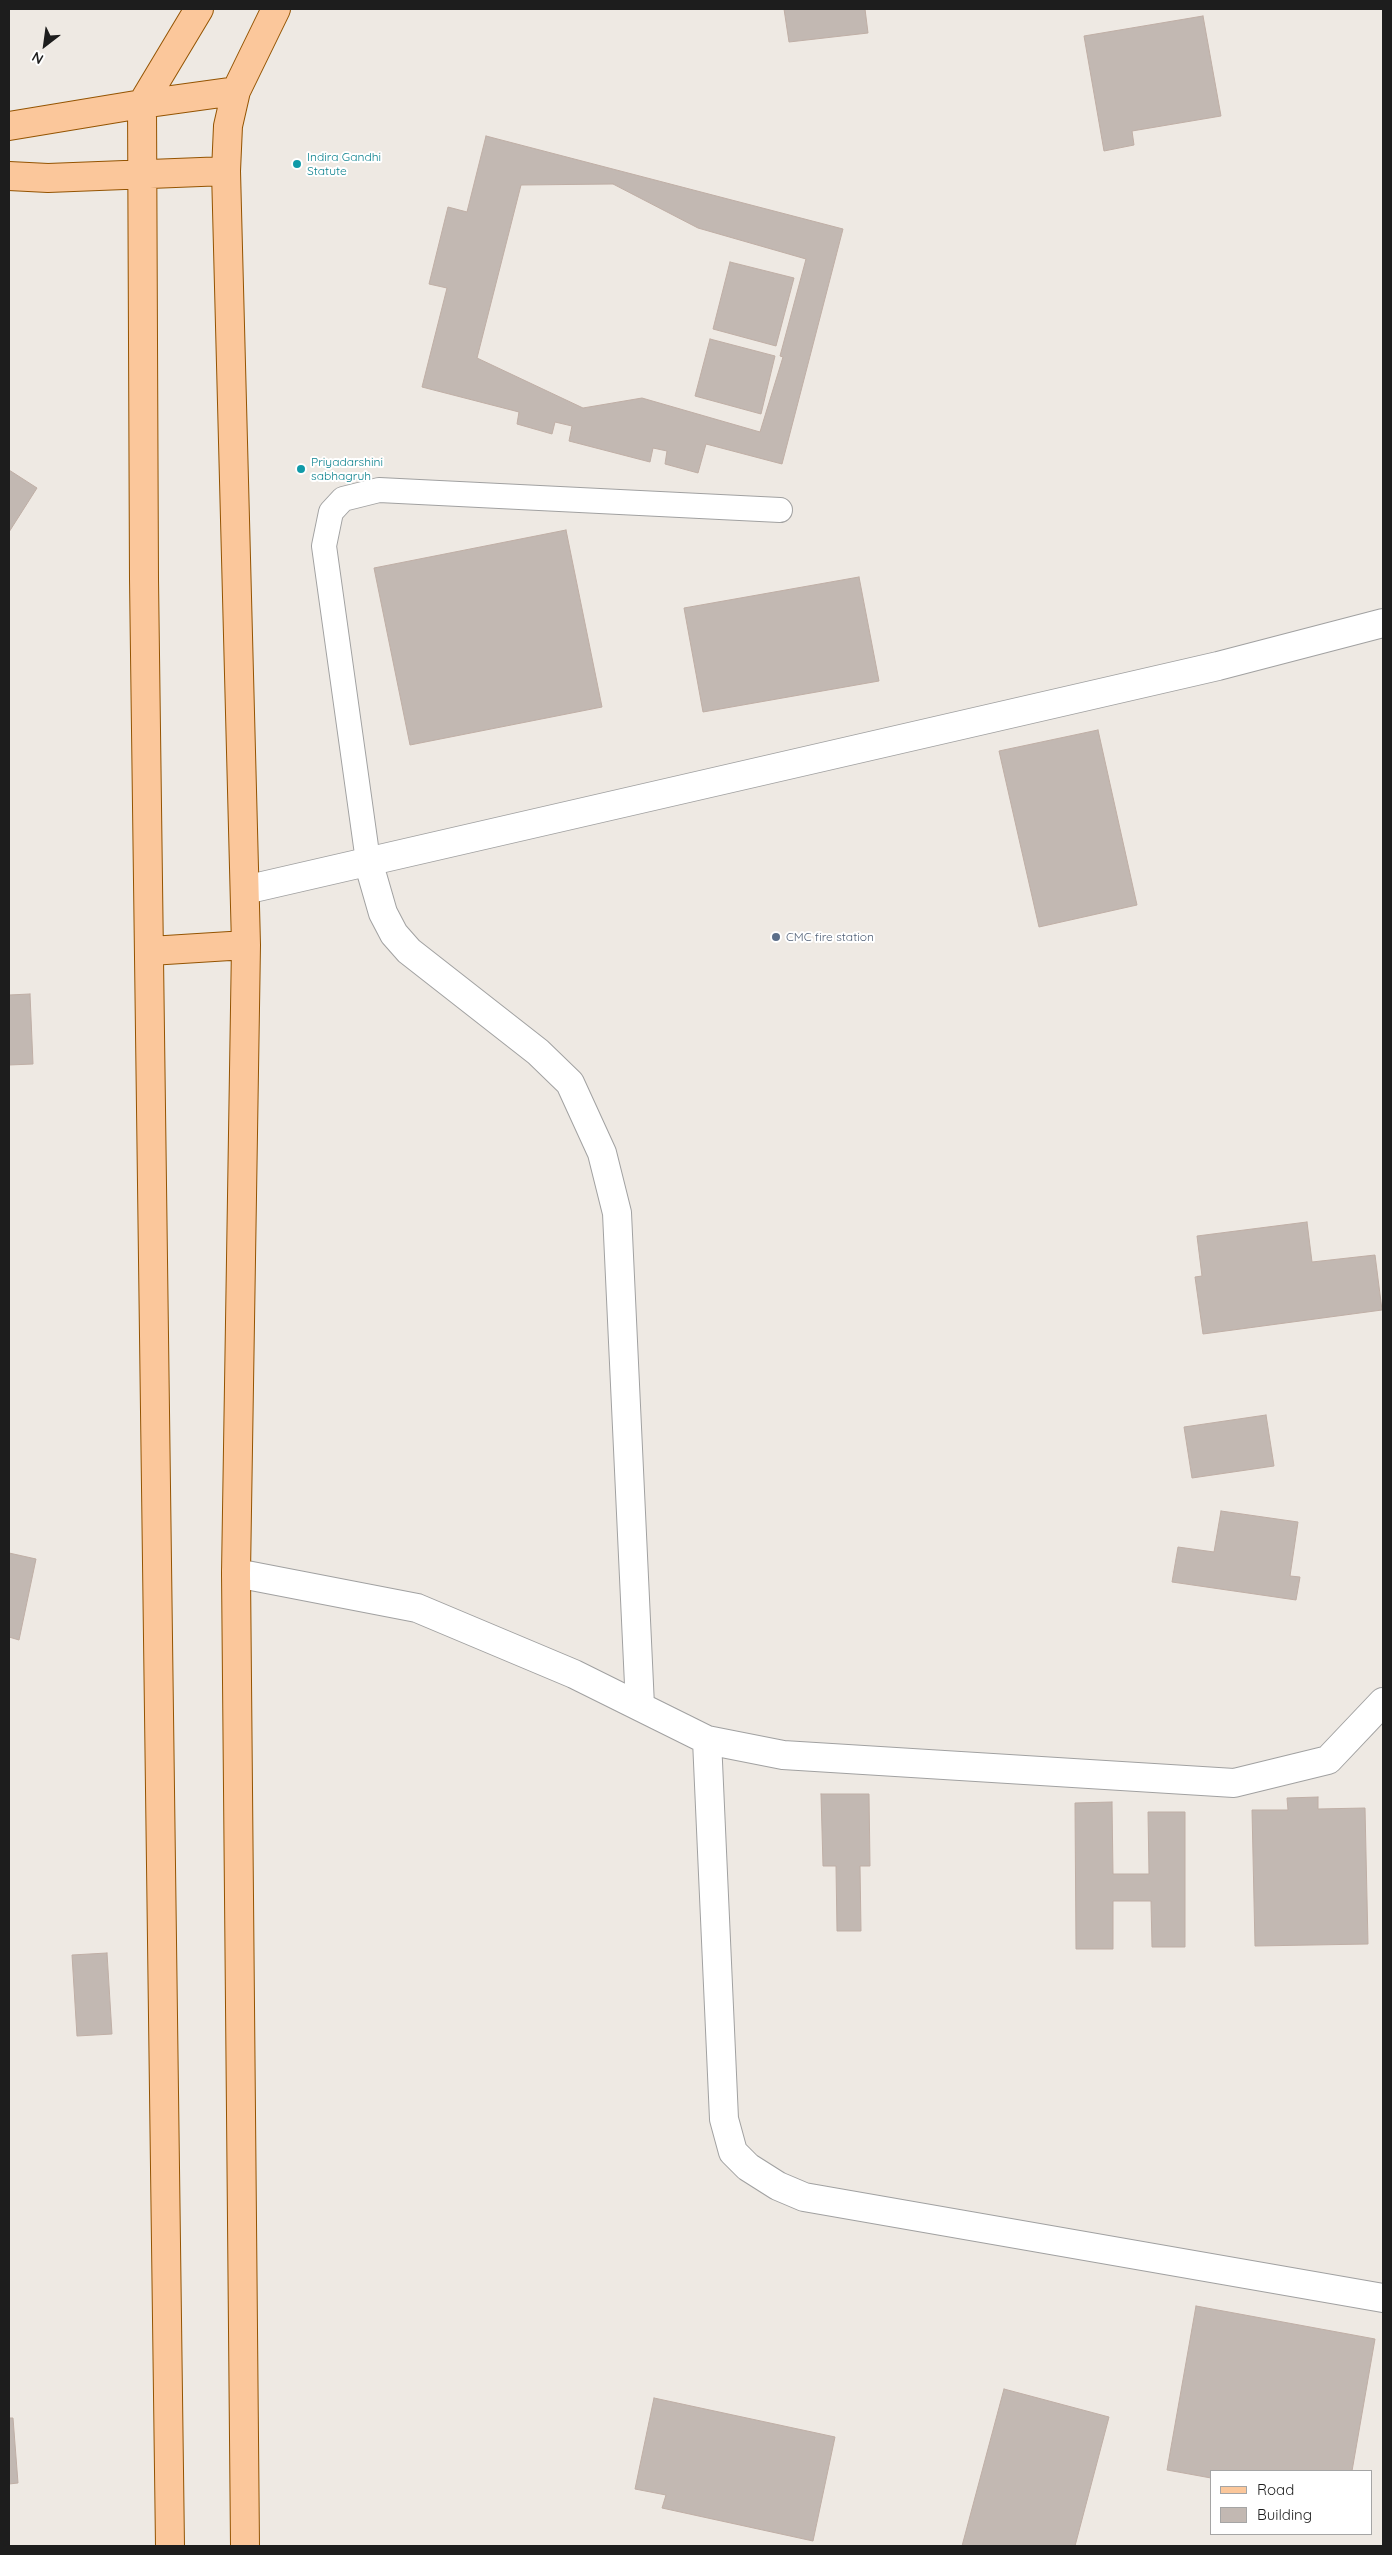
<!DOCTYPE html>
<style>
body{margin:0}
#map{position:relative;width:1392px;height:2555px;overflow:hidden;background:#eee9e3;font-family:Quicksand,sans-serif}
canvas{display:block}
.frame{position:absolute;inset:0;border:10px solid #1d1d1d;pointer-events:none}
.legend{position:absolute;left:1210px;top:2470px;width:162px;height:65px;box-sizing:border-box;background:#fff;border:1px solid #a5a5a5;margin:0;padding:6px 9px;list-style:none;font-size:15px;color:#1d1d1d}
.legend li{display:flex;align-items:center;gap:10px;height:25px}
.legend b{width:25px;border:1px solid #a5a5a5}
.north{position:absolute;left:20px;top:20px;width:50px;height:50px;-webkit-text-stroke:4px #fff;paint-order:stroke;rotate:210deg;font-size:14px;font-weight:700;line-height:20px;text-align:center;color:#1d1d1d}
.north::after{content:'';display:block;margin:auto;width:18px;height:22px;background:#1d1d1d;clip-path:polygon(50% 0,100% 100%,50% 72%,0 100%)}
</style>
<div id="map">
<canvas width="1392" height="2555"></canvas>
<div class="frame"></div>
<ul class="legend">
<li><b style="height:6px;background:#fbc79b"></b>Road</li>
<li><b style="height:14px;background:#c2b8b2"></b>Building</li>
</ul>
<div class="north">N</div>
</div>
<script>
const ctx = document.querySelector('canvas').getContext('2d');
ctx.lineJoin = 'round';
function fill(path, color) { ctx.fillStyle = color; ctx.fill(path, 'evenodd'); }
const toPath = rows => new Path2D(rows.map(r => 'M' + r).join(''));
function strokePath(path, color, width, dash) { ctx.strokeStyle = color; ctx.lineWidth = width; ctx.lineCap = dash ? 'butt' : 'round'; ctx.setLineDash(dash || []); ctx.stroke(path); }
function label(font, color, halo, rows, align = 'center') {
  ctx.font = font + ' Quicksand,sans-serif'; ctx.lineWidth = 4; ctx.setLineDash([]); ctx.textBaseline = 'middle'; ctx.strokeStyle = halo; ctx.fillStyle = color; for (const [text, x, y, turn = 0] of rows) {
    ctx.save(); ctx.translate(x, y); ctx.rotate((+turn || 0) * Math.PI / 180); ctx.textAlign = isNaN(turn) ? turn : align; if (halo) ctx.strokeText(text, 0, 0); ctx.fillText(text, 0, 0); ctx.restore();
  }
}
const building = toPath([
 [784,9,865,9,868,33,789,42,784,9],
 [1203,16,1221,116,1132,131,1134,145,1104,151,1084,36,1203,16],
 [486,136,843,229,782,464,706,444,698,473,665,464,667,451,653,448,650,462,569,441,572,426,555,422,552,434,517,424,519,412,422,387,447,288,429,284,448,207,467,212,486,136],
 [613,184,698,228,806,259,780,356,783,357,760,432,642,398,583,408,477,358,521,185,613,184],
 [730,262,794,278,776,346,713,329,730,262],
 [710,339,775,356,761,414,695,396,710,339],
 [9,470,37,488,9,532,9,470],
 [566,530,602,707,410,745,374,568,566,530],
 [859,577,879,681,703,712,684,608,859,577],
 [1098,730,1137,905,1039,927,999,751,1098,730],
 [30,994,33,1064,9,1065,9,995,30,994],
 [1307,1222,1312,1262,1375,1255,1382,1310,1203,1334,1195,1277,1202,1276,1197,1236,1307,1222],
 [1266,1415,1274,1466,1192,1478,1184,1427,1266,1415],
 [1221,1511,1298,1522,1290,1576,1300,1577,1296,1600,1172,1582,1178,1547,1214,1552,1221,1511],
 [9,1553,36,1559,19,1640,9,1637,9,1553],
 [821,1794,869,1794,870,1866,860,1866,861,1931,837,1931,836,1866,823,1866,821,1794],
 [1318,1797,1318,1809,1365,1808,1368,1944,1255,1946,1252,1810,1288,1810,1287,1798,1318,1797],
 [1112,1802,1113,1874,1149,1874,1148,1812,1185,1812,1185,1947,1152,1947,1151,1901,1113,1901,1113,1949,1076,1949,1075,1803,1112,1802],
 [107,1953,112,2034,77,2036,72,1955,107,1953],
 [1196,2306,1375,2339,1352,2471,1211,2471,1211,2478,1167,2470,1196,2306],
 [1004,2389,1109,2417,1075,2546,962,2546,1004,2389],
 [654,2398,835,2437,813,2541,662,2508,666,2495,635,2489,654,2398],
 [9,2418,13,2418,18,2483,9,2484,9,2418]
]);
fill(building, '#c2b8b2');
strokePath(building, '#bfaea5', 1);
const service = toPath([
 [368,861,324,546,331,512,343,499,379,490,780,510]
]);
const minor = toPath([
 [368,861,383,913,394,934,409,951,538,1052,570,1083,602,1153,617,1213,640,1706],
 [245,890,1218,666,1383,623],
 [236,1573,417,1608,574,1674,707,1740,783,1755,1234,1783,1328,1760,1383,1702],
 [707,1740,724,2119,733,2152,748,2167,778,2186,804,2197,1383,2298]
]);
const primary = toPath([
 [9,126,142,104,236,91],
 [9,176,48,178,226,171],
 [150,951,246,945],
 [170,2546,144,579,142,104,199,9],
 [245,2546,236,1573,246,945,226,171,228,126,236,91,276,9]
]);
strokePath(service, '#a1a1a1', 26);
strokePath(minor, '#a1a1a1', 30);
strokePath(primary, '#945402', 30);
strokePath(service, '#fff', 24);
strokePath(minor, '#fff', 28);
strokePath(primary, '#fbc79b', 28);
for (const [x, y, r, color] of [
 [297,164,5,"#0f9aa8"],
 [301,469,5,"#0f9aa8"],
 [776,937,5,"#5c6f8a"]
]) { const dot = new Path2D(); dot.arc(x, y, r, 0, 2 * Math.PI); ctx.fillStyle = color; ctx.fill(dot); strokePath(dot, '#fff', 2); }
label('12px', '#0d838f', '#fff', [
 ["Indira Gandhi",307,157],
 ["Statute",307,171],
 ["Priyadarshini",311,462],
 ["sabhagruh",311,476]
], 'left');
label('12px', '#4e5e75', '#fff', [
 ["CMC fire station",786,937]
], 'left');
</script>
